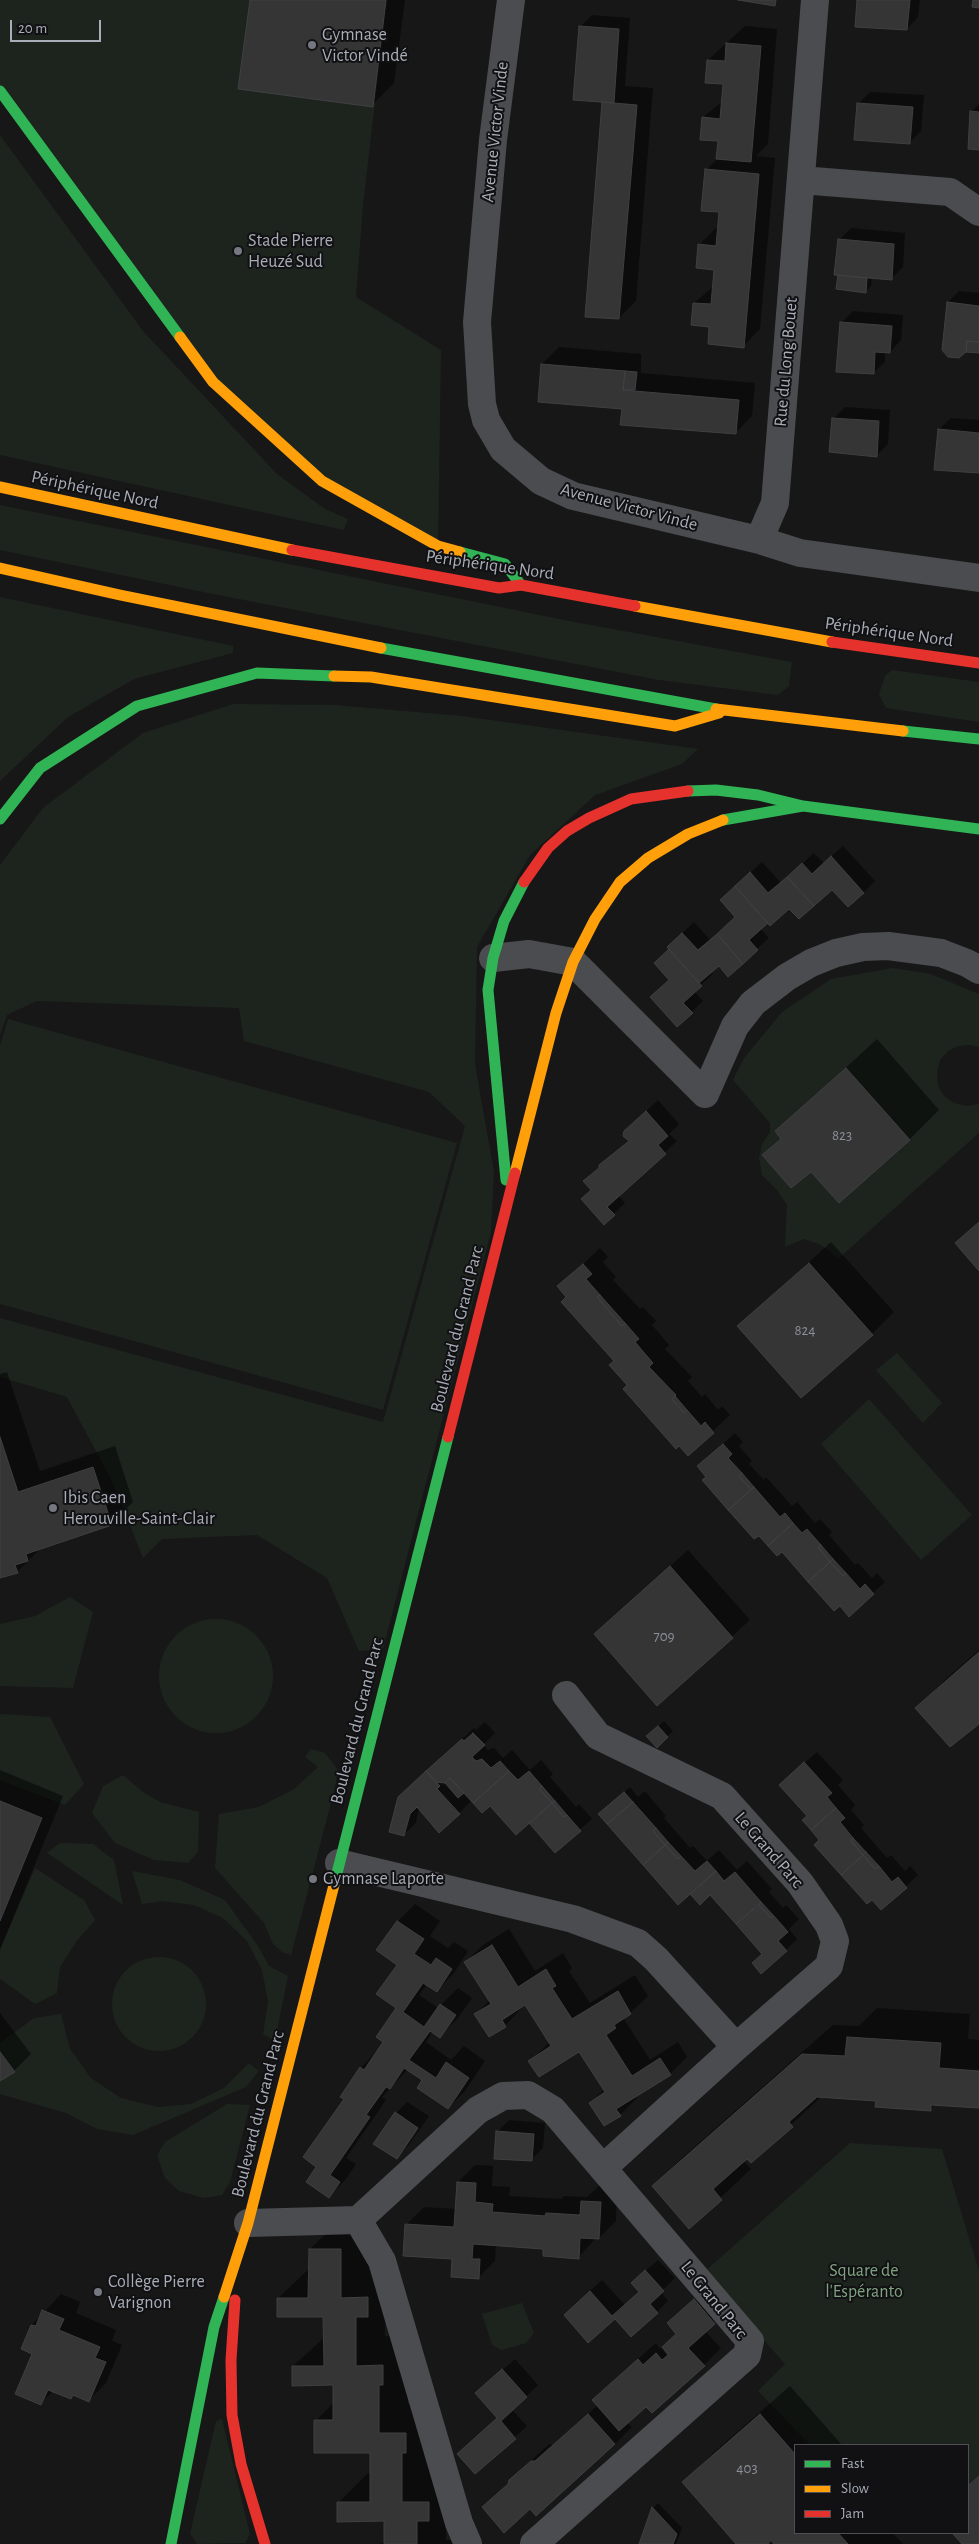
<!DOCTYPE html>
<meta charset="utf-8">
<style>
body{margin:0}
#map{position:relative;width:979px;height:2544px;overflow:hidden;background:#171717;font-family:"Alegreya Sans",sans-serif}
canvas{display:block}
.legend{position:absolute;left:794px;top:2444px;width:175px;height:90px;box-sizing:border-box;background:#111113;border:1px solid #4d4f55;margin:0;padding:6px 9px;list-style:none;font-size:15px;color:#a8adb8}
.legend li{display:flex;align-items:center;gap:10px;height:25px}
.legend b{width:25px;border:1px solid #4d4f55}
.scale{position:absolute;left:10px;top:20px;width:91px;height:22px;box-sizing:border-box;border:2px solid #a8adb8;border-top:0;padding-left:6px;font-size:15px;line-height:18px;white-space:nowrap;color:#a8adb8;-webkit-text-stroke:4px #111113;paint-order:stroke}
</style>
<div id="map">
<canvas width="979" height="2544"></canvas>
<ul class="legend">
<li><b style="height:6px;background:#30b455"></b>Fast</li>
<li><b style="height:6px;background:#ff9f0a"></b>Slow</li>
<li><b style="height:6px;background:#e5322d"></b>Jam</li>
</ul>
<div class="scale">20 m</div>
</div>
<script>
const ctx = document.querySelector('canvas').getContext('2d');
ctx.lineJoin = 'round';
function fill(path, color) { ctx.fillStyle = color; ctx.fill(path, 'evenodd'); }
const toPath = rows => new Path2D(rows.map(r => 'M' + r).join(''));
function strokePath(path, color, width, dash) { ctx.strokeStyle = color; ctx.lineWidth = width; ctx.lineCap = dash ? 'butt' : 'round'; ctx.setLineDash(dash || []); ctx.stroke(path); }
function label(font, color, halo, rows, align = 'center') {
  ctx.font = font + ' "Alegreya Sans",sans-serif'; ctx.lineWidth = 4; ctx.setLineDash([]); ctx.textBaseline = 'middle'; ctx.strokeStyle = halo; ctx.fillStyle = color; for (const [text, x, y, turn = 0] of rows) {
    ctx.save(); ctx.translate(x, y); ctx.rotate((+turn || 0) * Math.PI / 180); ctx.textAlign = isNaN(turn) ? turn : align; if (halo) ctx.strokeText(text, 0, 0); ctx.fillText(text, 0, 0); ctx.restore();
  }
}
fill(toPath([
 [0,0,387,0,363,205,356,297,441,350,438,546,322,481,213,382,0,91],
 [0,135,143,331,277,474,325,509,348,519,344,530,0,455],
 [0,505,569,621,792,662,789,686,778,695,659,680,218,595,0,550],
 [0,597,233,646,233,653,134,679,68,717,0,781],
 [892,670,979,682,979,722,886,708,879,694,885,676],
 [233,704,335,705,462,716,698,749,682,764,595,795,530,855,477,947,475,1064,494,1172,491,1232,383,1649,359,1651,327,1578,257,1535,162,1539,143,1558,113,1483,67,1397,0,1377,0,1318,383,1422,465,1126,429,1092,244,1041,239,1008,37,1001,7,1015,0,1035,0,865,43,808,143,733],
 [893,968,931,974,979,994,979,1047,969,1045,958,1046,948,1051,940,1060,937,1073,938,1085,944,1096,954,1103,967,1106,979,1104,979,1133,839,1258,819,1244,804,1239,785,1247,787,1205,777,1190,762,1175,759,1158,762,1144,770,1132,770,1123,733,1080,744,1058,782,1012,831,979],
 [846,1068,910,1140,839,1203,811,1172,791,1188,762,1156,781,1139,775,1131],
 [8,1019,457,1143,383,1410,0,1304,0,1046],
 [897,1353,942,1403,923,1423,876,1370],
 [869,1399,972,1515,921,1560,821,1444],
 [70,1597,93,1612,73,1688,0,1686,0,1624,35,1616],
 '159 1676a57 57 0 1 1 114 0a57 57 0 1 1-114 0Z',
 [0,1714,50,1717,84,1784,65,1805,0,1780],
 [311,1749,325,1753,338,1770,334,1792,291,1955,282,1952,273,1944,264,1923,215,1868,219,1814,259,1807,294,1789,318,1767,305,1757],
 [123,1775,143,1792,160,1802,199,1812,198,1852,188,1863,154,1860,115,1843,92,1813,103,1786],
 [60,1843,93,1844,114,1860,123,1905,47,1853],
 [35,1868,84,1900,95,1920,76,1942,60,1967,57,1993,35,2004,0,1979,0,1949],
 [132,1871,180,1880,225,1900,258,1946,269,1966,288,1976,275,2041,263,2034,268,2002,262,1970,247,1941,223,1918,194,1905,162,1901,142,1904],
 '112 2004a47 47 0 1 1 94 0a47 47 0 1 1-94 0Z',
 [61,2014,70,2049,91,2078,121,2098,158,2107,191,2104,224,2088,249,2063,259,2071,246,2087,133,2135,97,2129,66,2113,0,2094,0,2081,15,2072,0,2052,0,2043,34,2018],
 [227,2104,250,2105,230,2182,222,2195,204,2198,179,2191,165,2178,157,2155,165,2142],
 [850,2143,942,2149,979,2271,979,2476,968,2486,968,2445,810,2445,758,2391,785,2364,704,2272],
 [522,2303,534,2333,526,2343,502,2350,492,2345,482,2314],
 [222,2419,250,2534,245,2543,197,2544,190,2534,216,2421]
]), '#1d241e');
fill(toPath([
 [251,0,405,0,394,83,372,105],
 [858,0,920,0,918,17,907,29],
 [592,15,630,18,625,86,653,88,636,301,619,318,603,103,580,27],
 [745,26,777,29,768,144,756,156,775,158,760,329,743,346,710,326,694,303,714,286,715,268,699,245,716,228,719,228,720,211,706,170,718,158,719,140,703,117,723,101,724,83,708,60],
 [870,92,924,95,921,131,909,143,858,104],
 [979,104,979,148,971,112],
 [851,228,905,233,903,267,891,279,872,277,871,286,866,291,838,288,839,240],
 [959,291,979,293,979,352,966,351,948,302],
 [853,311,903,315,901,340,890,352,885,352,885,362,873,373,841,323],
 [559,347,641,354,641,373,755,383,752,416,735,433,623,408,542,364],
 [845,407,890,410,888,444,876,456,834,418],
 [951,418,979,420,979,472,939,429],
 [843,846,875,881,863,893,832,888,789,907,768,921,760,928,769,938,728,975,719,964,711,971,713,974,694,991,703,1001,677,1026,670,980,670,948,680,935,694,922,710,940,736,917,733,888,762,862,781,883,814,853,824,863],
 [877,1039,939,1110,910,1139,839,1202,811,1170,764,1156,782,1138,776,1132],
 [658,1100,679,1124,669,1134,677,1141,618,1195,625,1203,604,1223,593,1190,585,1181,629,1140,637,1120],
 [831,1242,894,1312,872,1334,739,1326],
 [600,1248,608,1257,603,1262,616,1277,613,1280,640,1309,643,1307,656,1321,652,1325,669,1345,665,1349,692,1377,688,1381,702,1397,705,1394,718,1410,722,1406,730,1415,688,1454,629,1385,615,1361,559,1287],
 [7,1372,40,1471,115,1446,133,1502,111,1524,39,1550,17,1572,0,1577,0,1374],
 [735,1433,743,1442,739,1446,752,1461,749,1464,764,1480,766,1477,792,1506,797,1502,815,1523,820,1519,832,1532,829,1535,855,1565,858,1563,872,1578,877,1573,885,1582,849,1615,699,1466],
 [688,1550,750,1620,657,1704,595,1634],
 [979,1650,979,1722,917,1708,946,1679],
 [664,1721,673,1731,657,1746,654,1730],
 [485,1722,495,1733,483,1745,488,1750,494,1748,503,1758,512,1750,530,1770,541,1760,553,1774,550,1777,576,1807,579,1804,592,1819,556,1851,529,1821,490,1804,472,1800,459,1813,419,1808,416,1823,404,1834,411,1786,474,1728,476,1730],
 [817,1752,843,1780,838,1785,855,1805,851,1810,864,1825,861,1828,887,1858,891,1855,905,1871,910,1866,918,1875,882,1909,821,1840,808,1816,792,1774],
 [0,1770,63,1796,0,1950],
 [630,1787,638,1797,645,1791,666,1816,664,1818,690,1848,693,1846,707,1861,719,1850,737,1870,747,1861,772,1889,769,1892,783,1908,786,1905,799,1919,789,1929,797,1939,786,1950,763,1954,710,1894,605,1809],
 [415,1904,440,1921,430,1936,448,1948,454,1942,468,1951,454,1973,437,1990,427,1984,419,1995,438,2008,458,1988,472,1998,457,2019,440,2036,433,2031,426,2042,451,2060,464,2046,485,2061,465,2091,448,2108,424,2079,408,2069,382,2097,386,2100,346,2158,356,2164,346,2179,329,2196,318,2166,345,2099,361,2068,385,2042,398,2008,399,1964,378,1950,398,1921],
 [509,1929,535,1971,563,1953,572,1968,569,1971,590,2003,635,1975,648,1996,624,2019,650,2060,678,2042,687,2057,670,2074,635,2095,637,2098,620,2115,591,2103,604,2089,580,2050,530,2061,550,2042,526,2003,505,2026,490,2036,476,2014,490,2000,466,1962,483,1945],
 [877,2008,970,2014,968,2039,979,2040,979,2107,936,2104,930,2110,877,2100,821,2097,751,2162,747,2157,743,2160,751,2169,689,2227,653,2186,683,2157,833,2025,859,2026],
 [0,2013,31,2054,14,2071,0,2079],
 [407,2102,429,2116,408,2146,396,2158,396,2113],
 [509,2120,545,2123,543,2148,531,2160,497,2132],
 [475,2165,493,2166,492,2186,510,2187,509,2196,561,2199,564,2196,587,2197,600,2185,617,2186,616,2221,599,2238,596,2238,578,2258,545,2247,496,2244,495,2261,478,2278,454,2258,405,2254,407,2224,424,2207,457,2209,458,2182],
 [340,2220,370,2220,385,2298,385,2336,412,2336,408,2358,408,2404,435,2404,446,2502,446,2540,473,2541,473,2544,380,2544,385,2541,385,2520,339,2502,368,2473,371,2473,371,2452,316,2421,334,2402,334,2384,293,2366,325,2337,325,2316,278,2298,310,2268,310,2249],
 [658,2260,675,2278,661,2292,668,2301,657,2312,615,2317,577,2303,602,2280,625,2305,640,2292,644,2272],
 [711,2283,732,2306,705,2331,721,2348,704,2365,646,2405,627,2422,632,2427,615,2444,536,2514,530,2507,483,2507,536,2456,549,2444,553,2445,598,2405,594,2400,611,2383,656,2343,660,2349,675,2336,677,2334,668,2323],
 [61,2294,80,2302,76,2313,116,2330,112,2341,122,2345,106,2383,89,2400,74,2395,71,2398,53,2391,40,2404,34,2353,23,2349,32,2325],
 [515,2359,538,2385,512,2410,527,2426,476,2473,458,2454,498,2417,489,2382],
 [790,2386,842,2445,795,2445,795,2533,893,2533,903,2544,776,2544,772,2540,769,2544,738,2544,684,2482,713,2453],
 [979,2476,979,2544,963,2544,953,2533,968,2533,968,2486],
 [658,2503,682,2528,676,2544,641,2544,653,2508]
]), '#0007');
const building = toPath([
 [250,0,386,0,373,107,238,89,250,0],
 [738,0,776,0,775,6,738,0],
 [857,0,910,0,907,30,855,27,857,0],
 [973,0,979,0,979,8,972,7,973,0],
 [579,26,619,29,614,103,573,100,579,26],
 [726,43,761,46,751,162,716,159,718,141,700,140,702,117,720,119,723,84,705,83,707,60,725,61,726,43],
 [602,102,637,105,619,319,585,317,602,102],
 [857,103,913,107,910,144,854,140,857,103],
 [970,111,979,112,979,150,968,149,970,111],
 [705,169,759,174,744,348,708,344,709,327,691,325,693,303,711,304,714,270,696,268,698,244,716,246,719,212,701,211,705,169],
 [838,239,894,244,892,280,834,275,838,239],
 [838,275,867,278,866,293,836,289,838,275],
 [947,302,979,306,979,342,967,341,966,352,959,358,948,357,942,350,947,302],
 [840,322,892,326,890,353,875,352,874,374,836,372,840,322],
 [967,341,979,342,979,353,966,352,967,341],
 [541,364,625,371,623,390,739,400,736,434,620,425,622,409,538,402,541,364],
 [625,371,637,372,635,390,623,390,625,371],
 [832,418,879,421,877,457,829,452,832,418],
 [938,429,979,433,979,473,934,470,938,429],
 [831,856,864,893,848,907,832,890,814,906,787,877,802,863,812,874,831,856],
 [750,872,768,893,787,877,814,906,799,919,789,909,770,926,735,886,750,872],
 [735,886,768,923,749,940,758,950,743,964,717,934,735,917,720,900,735,886],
 [682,933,698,950,717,934,743,964,728,977,719,966,699,983,667,947,682,933],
 [669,949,702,986,683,1003,693,1013,677,1027,650,997,669,980,654,963,669,949],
 [846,1068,910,1140,839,1203,811,1172,791,1188,762,1155,781,1139,775,1131,846,1068],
 [646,1111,668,1136,658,1145,666,1154,607,1207,615,1215,604,1225,581,1199,591,1190,583,1181,599,1168,599,1165,629,1141,623,1136,624,1131,646,1111],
 [979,1222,979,1271,955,1243,979,1222],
 [809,1263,873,1335,801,1398,737,1326,809,1263],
 [583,1264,592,1274,586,1279,600,1295,597,1297,622,1326,625,1323,639,1339,635,1342,653,1363,649,1367,676,1395,672,1399,684,1413,687,1410,701,1426,705,1422,714,1433,688,1456,679,1446,676,1449,623,1389,627,1385,609,1365,614,1361,561,1302,566,1297,557,1286,583,1264],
 [600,1295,625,1323,622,1326,597,1297,600,1295],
 [675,1396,687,1410,684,1413,672,1399,675,1396],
 [0,1437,18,1492,93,1467,112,1525,26,1554,28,1561,15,1565,18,1573,0,1578,0,1437],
 [723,1444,732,1454,728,1458,742,1473,739,1476,751,1490,728,1510,702,1480,706,1477,697,1466,723,1444],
 [742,1473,754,1487,751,1490,739,1476,742,1473],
 [754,1487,780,1517,785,1513,793,1523,768,1546,759,1536,754,1539,728,1510,754,1487],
 [793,1523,802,1533,807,1529,821,1545,818,1547,830,1562,808,1582,782,1552,777,1556,768,1546,793,1523],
 [821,1545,833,1559,830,1562,818,1547,821,1545],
 [833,1559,846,1573,843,1576,830,1562,833,1559],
 [830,1562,843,1576,846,1573,860,1589,865,1584,874,1594,849,1617,840,1606,834,1611,808,1582,830,1562],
 [670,1566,733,1638,657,1706,594,1634,670,1566],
 [979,1652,979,1724,950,1747,915,1708,979,1652],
 [658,1726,668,1737,657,1748,646,1736,658,1726],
 [473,1733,485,1745,472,1757,476,1761,482,1759,491,1768,500,1761,509,1771,473,1803,450,1778,445,1783,436,1782,426,1771,462,1739,464,1741,473,1733],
 [804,1762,832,1793,827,1797,836,1808,811,1830,802,1820,807,1816,779,1785,804,1762],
 [426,1771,440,1786,437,1789,460,1814,439,1833,417,1807,410,1814,404,1836,389,1832,398,1797,426,1771],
 [509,1771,518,1780,529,1771,542,1786,539,1789,552,1803,516,1835,490,1806,482,1813,473,1803,509,1771],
 [450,1778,464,1793,458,1798,445,1783,450,1778],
 [542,1786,555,1801,552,1803,539,1789,542,1786],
 [624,1792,633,1802,607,1824,598,1814,624,1792],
 [0,1801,42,1818,0,1921,0,1801],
 [555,1801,567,1815,564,1817,552,1803,555,1801],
 [633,1802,656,1828,653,1831,665,1845,643,1865,607,1824,633,1802],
 [552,1803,564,1817,567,1815,581,1831,555,1853,529,1823,552,1803],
 [836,1808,845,1818,840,1822,853,1838,851,1841,863,1855,841,1875,814,1845,819,1840,811,1830,836,1808],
 [656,1828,668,1842,665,1845,653,1831,656,1828],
 [853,1838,866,1852,863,1855,851,1841,853,1838],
 [668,1842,681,1856,678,1859,665,1845,668,1842],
 [665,1845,678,1859,681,1856,695,1871,707,1861,716,1871,678,1905,643,1865,665,1845],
 [866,1852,879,1866,875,1869,863,1855,866,1852],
 [863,1855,875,1869,879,1866,892,1882,898,1877,907,1888,881,1910,872,1900,867,1904,841,1875,863,1855],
 [716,1871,724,1881,735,1872,761,1902,736,1924,710,1895,700,1905,690,1894,716,1871],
 [761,1902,774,1916,771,1918,759,1905,761,1902],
 [759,1905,771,1918,774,1916,788,1932,778,1941,787,1951,761,1974,752,1963,762,1954,736,1924,759,1905],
 [397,1921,424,1939,414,1954,431,1965,436,1958,452,1969,437,1992,423,1983,403,2012,424,2027,440,2004,456,2015,440,2038,430,2031,409,2060,436,2078,446,2062,469,2078,448,2109,417,2088,422,2080,404,2068,390,2089,386,2087,366,2115,370,2117,330,2175,340,2182,329,2198,306,2182,316,2167,303,2157,344,2099,340,2097,360,2067,364,2070,383,2042,376,2037,396,2008,376,1994,397,1965,376,1950,397,1921],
 [492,1945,518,1987,546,1969,556,1986,552,1988,572,2019,618,1991,631,2014,614,2025,616,2028,606,2035,632,2076,660,2058,671,2075,616,2109,621,2116,604,2126,589,2103,605,2092,579,2052,539,2077,528,2061,551,2046,525,2005,502,2020,506,2027,489,2037,474,2014,491,2004,464,1962,492,1945],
 [847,2037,941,2043,939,2068,979,2071,979,2108,931,2105,931,2111,875,2107,876,2101,817,2097,789,2122,793,2127,751,2163,747,2159,713,2189,722,2200,689,2229,652,2186,802,2054,845,2056,847,2037],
 [0,2052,15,2072,0,2081,0,2052],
 [395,2112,418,2128,397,2159,373,2144,395,2112],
 [496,2131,534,2134,532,2161,494,2159,496,2131],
 [457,2182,476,2183,475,2202,493,2204,492,2212,545,2216,546,2213,580,2215,581,2201,601,2202,599,2239,580,2238,579,2259,543,2256,543,2249,473,2244,472,2259,480,2259,479,2279,451,2277,452,2259,403,2256,405,2224,454,2227,457,2182],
 [309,2249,341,2249,341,2298,368,2297,368,2317,356,2317,356,2366,383,2365,383,2385,379,2385,379,2433,406,2433,406,2453,402,2453,402,2502,429,2502,429,2521,417,2521,417,2544,384,2544,384,2521,337,2522,337,2502,370,2502,370,2453,314,2453,314,2420,333,2420,333,2385,292,2386,292,2366,324,2366,323,2317,277,2317,277,2298,308,2298,309,2249],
 [645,2270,664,2291,650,2304,658,2313,631,2337,615,2319,588,2343,564,2315,590,2291,612,2316,639,2292,631,2283,645,2270],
 [694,2299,715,2324,688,2348,705,2366,652,2413,646,2407,619,2431,592,2400,638,2359,643,2365,656,2353,662,2360,668,2355,662,2347,676,2334,667,2323,694,2299],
 [42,2310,64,2319,59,2330,100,2347,95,2358,106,2362,89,2402,73,2395,71,2399,48,2390,41,2405,15,2394,32,2354,21,2349,31,2325,36,2326,42,2310],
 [502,2369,527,2397,501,2421,516,2439,475,2474,457,2454,497,2418,475,2393,502,2369],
 [588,2414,615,2444,536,2516,530,2509,504,2533,482,2507,508,2484,509,2480,531,2461,535,2461,588,2414],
 [760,2414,795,2454,795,2533,838,2533,848,2544,774,2544,771,2540,768,2544,736,2544,682,2482,760,2414],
 [979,2476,979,2544,962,2544,952,2533,968,2533,968,2486,979,2476],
 [652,2507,677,2534,673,2544,639,2544,652,2507]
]);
fill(building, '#353536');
strokePath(building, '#3f4043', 1);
strokePath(toPath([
 [511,0,493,140,477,322,482,404,486,420,503,449,541,481,573,496,759,540,800,553,979,578],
 [801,180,950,192,979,212],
 [759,540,775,503,815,0],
 [493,958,529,954,573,962,705,1094,735,1026,753,1003,787,977,811,963,836,953,863,947,888,946,941,953,967,963,979,970],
 [566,1695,598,1736,722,1796,800,1883,829,1925,835,1941,829,1966,736,2047],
 [339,1863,573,1919,638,1943,656,1959,736,2047,603,2168],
 [358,2220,382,2261,459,2523,468,2544],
 [248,2223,358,2220,478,2110,503,2096,528,2095,553,2110,750,2341,747,2355,534,2544]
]), '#4b4c50', 28);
strokePath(toPath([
 [0,91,180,337],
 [460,552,505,564,521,585],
 [381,648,716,709],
 [903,731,979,739],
 [688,791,716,790,758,795,803,806,979,829],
 [0,819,40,768,137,706,257,673,334,676],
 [723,820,803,806],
 [506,1180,488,990,493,958,504,921,524,882],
 [335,1881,448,1437],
 [171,2544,214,2327,224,2297]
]), '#30b455', 11);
strokePath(toPath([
 [180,337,213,382,322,481,438,546,460,552],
 [0,487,292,550],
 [0,568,120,595,381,648],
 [635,606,832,642],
 [334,676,371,677,675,726,719,713],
 [716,709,903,731],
 [515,1173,556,1013,573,962,595,919,620,882,648,858,688,834,723,820],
 [224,2297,248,2223,335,1881]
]), '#ff9f0a', 11);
strokePath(toPath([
 [292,550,499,588,521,585,635,606],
 [832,642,979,663],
 [524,882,548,848,567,831,589,818,631,799,688,791],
 [448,1437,515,1173],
 [235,2300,231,2360,232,2415,241,2464,265,2544]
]), '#e5322d', 11);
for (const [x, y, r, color] of [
 [312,45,5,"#757880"],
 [238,251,5,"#757880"],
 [53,1508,5,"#757880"],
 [313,1879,5,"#757880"],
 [98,2292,5,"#757880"]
]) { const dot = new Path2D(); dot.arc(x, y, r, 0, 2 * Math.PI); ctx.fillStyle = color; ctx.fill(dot); strokePath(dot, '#111113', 2); }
label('15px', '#8b8f98', null, [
 ["823",842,1135],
 ["824",805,1330],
 ["709",664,1636],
 ["403",747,2468]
]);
label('18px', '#a8adb8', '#111113', [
 ["Gymnase",322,35],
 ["Victor Vindé",322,56],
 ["Stade Pierre",248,241],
 ["Heuzé Sud",248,262],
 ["Ibis Caen",63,1498],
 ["Herouville-Saint-Clair",63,1519],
 ["Gymnase Laporte",323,1879],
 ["Collège Pierre",108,2282],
 ["Varignon",108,2303]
], 'left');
label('18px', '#a8adb8', '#111113', [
 ["Avenue Victor Vinde",495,132,-84],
 ["Rue du Long Bouet",786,362,-85],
 ["Périphérique Nord",95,490,12],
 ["Avenue Victor Vinde",629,507,15],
 ["Périphérique Nord",490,565,8],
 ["Périphérique Nord",889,632,8],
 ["Boulevard du Grand Parc",457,1329,-76],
 ["Boulevard du Grand Parc",357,1721,-76],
 ["Le Grand Parc",769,1850,49],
 ["Boulevard du Grand Parc",258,2114,-76],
 ["Le Grand Parc",714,2300,51]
]);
label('18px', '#7fa381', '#111113', [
 ["Square de",864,2271],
 ["l'Espéranto",864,2292]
]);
</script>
